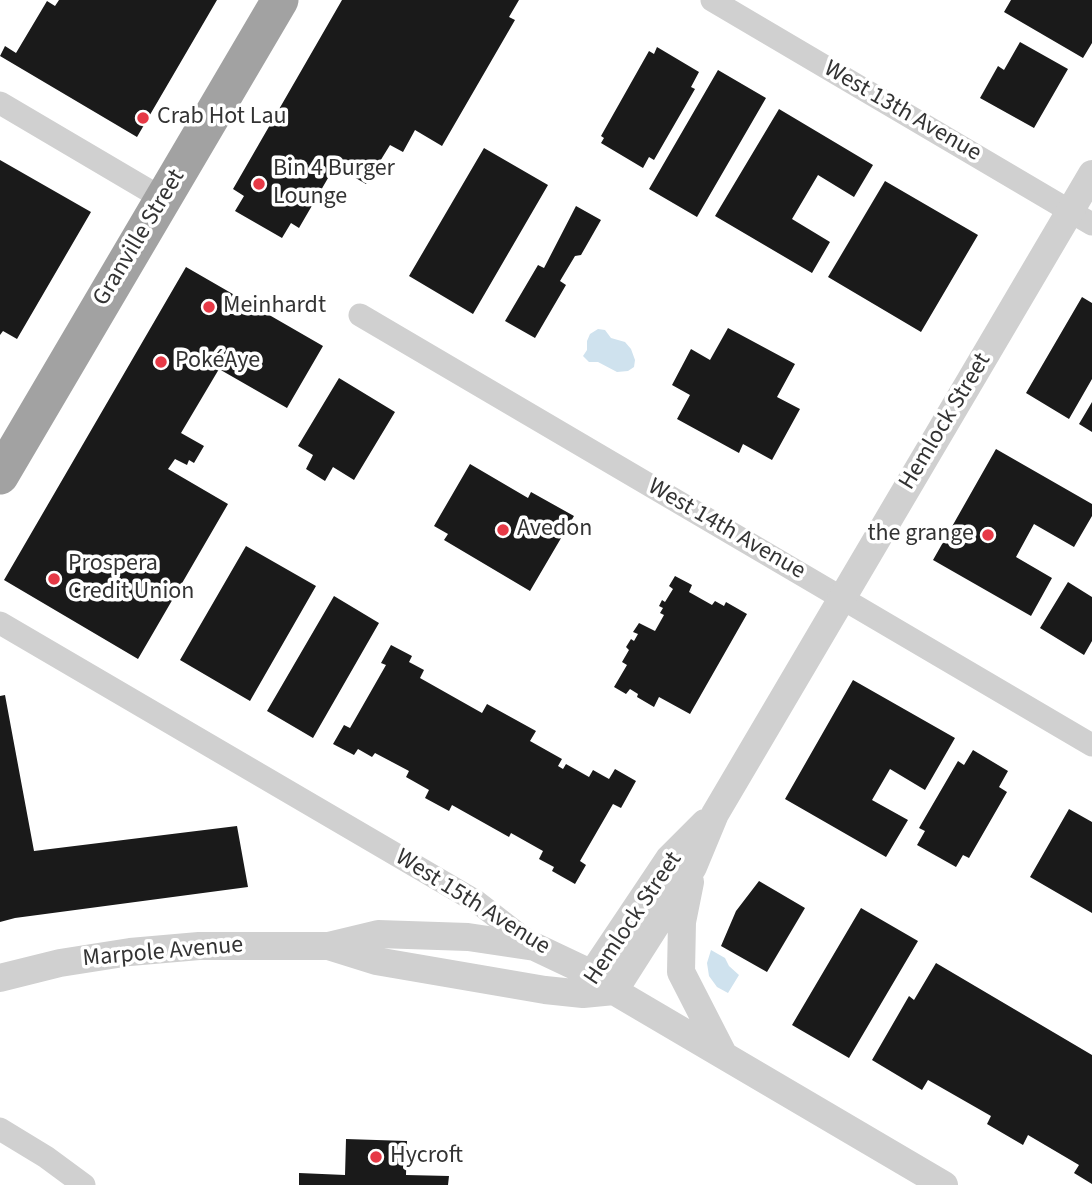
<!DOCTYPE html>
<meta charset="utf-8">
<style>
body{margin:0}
canvas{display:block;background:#fff}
</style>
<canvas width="1092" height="1185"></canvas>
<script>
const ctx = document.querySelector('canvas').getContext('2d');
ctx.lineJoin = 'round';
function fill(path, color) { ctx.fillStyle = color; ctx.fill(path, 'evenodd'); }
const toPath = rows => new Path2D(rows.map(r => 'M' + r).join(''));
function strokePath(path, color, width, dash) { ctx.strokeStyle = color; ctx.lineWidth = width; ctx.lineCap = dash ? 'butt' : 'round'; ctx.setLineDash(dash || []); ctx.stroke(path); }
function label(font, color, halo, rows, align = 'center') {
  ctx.font = font + ' "Source Sans 3",sans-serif'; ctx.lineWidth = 7; ctx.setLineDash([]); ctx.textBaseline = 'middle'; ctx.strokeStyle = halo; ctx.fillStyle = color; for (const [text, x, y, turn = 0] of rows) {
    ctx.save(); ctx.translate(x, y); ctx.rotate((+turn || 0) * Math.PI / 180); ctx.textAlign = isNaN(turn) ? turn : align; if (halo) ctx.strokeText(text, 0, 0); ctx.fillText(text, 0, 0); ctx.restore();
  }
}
fill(toPath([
 [598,329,605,330,611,338,625,342,631,349,635,360,634,367,628,371,617,372,598,362,589,362,583,356,587,350,587,341,590,334],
 [711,950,725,958,729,966,739,975,728,993,717,987,709,976,707,963]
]), '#cfe2ee');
fill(toPath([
 [59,0,217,0,137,137,0,56,5,46,16,53,47,1,55,6],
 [342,0,519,0,509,17,515,20,442,146,415,130,403,152,390,145,366,184,335,166,299,228,291,223,282,238,235,211,244,196,233,189],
 [1011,0,1092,0,1092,43,1083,58,1004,12],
 [1020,42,1068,69,1034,128,980,98,998,66,1004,70],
 [657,47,699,72,691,87,695,89,654,160,649,157,643,168,601,143,604,138,601,136,649,51,654,54],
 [718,70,766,98,697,217,649,189],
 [779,109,873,165,854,197,818,175,792,219,830,242,812,273,715,216],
 [484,148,548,185,473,314,409,276],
 [0,160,91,212,17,339,3,331,0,335],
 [885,181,978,235,921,332,828,277],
 [576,206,601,220,581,255,575,256,560,281,566,285,535,338,505,321,538,265,544,268],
 [186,267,323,346,287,408,219,369,181,433,204,446,194,463,189,460,187,465,175,459,168,469,228,504,138,659,4,580],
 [1082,297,1092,303,1092,379,1069,419,1026,393],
 [728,328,795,364,777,397,800,409,772,460,743,444,739,453,677,419,690,395,672,385,691,349,710,360],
 [339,378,395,412,354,480,333,467,325,481,306,469,313,455,298,446],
 [1092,402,1092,432,1079,424],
 [996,449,1092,504,1092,516,1074,547,1034,524,1016,557,1052,578,1031,616,933,560],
 [470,464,528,498,531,492,574,516,530,591,444,540,448,534,434,526],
 [246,546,316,586,250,701,180,660],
 [675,576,692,585,689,592,712,605,715,601,724,606,726,602,747,614,690,714,659,697,654,707,637,697,638,694,630,689,626,694,614,687,627,665,622,662,629,650,626,647,631,639,634,641,638,634,633,632,639,623,655,631,664,615,660,613,663,608,659,606,662,600,665,602,673,589,669,586],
 [1068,582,1092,597,1092,641,1084,655,1040,628],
 [334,596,379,623,313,738,267,711],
 [391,645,412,656,409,662,424,670,420,678,482,713,487,704,536,731,530,741,562,759,558,766,563,769,566,764,589,777,593,770,609,779,615,769,636,781,621,808,613,804,580,861,586,865,575,884,552,871,554,867,539,859,543,851,511,833,509,837,452,805,449,811,425,798,429,790,406,777,409,771,375,753,372,757,358,749,354,755,333,744,344,725,350,728,386,665,381,663],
 [853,680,955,738,925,790,890,769,872,800,908,820,886,857,785,799],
 [5,695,34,851,237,826,248,887,15,918,0,922,0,696],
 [973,750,1008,771,999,787,1007,792,969,858,963,855,956,867,917,845,925,831,919,828,958,761,964,765],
 [1069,809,1092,822,1092,913,1030,877],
 [759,881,805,908,767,972,721,946,736,911],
 [861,908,918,941,849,1058,792,1025],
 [936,963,1092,1055,1092,1184,1074,1173,1079,1165,1028,1135,1023,1145,987,1124,991,1116,928,1080,922,1090,872,1060,909,996,914,1000],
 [346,1139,407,1141,406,1175,449,1176,448,1185,299,1185,299,1173,345,1175]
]), '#1a1a1a');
strokePath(toPath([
 [712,0,1092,224],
 [0,103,163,199],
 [360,315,1092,745],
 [0,623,477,902,535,947],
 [0,1129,46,1157,84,1185]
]), '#d0d0d0', 23);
strokePath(toPath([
 [690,882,682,922,681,972,723,1054],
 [328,946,376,961,545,990,583,994,614,991],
 [0,978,60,963,130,952,199,946,328,946,378,934,468,937,535,947,592,974,614,991,944,1185],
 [584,991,592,974,669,859,705,823],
 [614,991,693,867,715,814,1092,174]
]), '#d0d0d0', 28);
strokePath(toPath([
 [0,476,280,0]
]), '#a2a2a2', 37);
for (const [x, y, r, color] of [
 [143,118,7,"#e63946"],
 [259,184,7,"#e63946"],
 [209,307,7,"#e63946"],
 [161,362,7,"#e63946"],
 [503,530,7,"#e63946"],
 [988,535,7,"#e63946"],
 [54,579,7,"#e63946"],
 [376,1157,7,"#e63946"]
]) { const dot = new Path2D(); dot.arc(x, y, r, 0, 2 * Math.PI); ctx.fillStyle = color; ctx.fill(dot); strokePath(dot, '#fff', 2.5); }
label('24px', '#333', '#fff', [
 ["West 13th Avenue",902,112,30],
 ["Granville Street",140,238,-59],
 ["Hemlock Street",946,422,-59],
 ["West 14th Avenue",726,530,30],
 ["West 15th Avenue",472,903,32],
 ["Hemlock Street",634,919,-56],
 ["Marpole Avenue",163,953,-5]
]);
label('24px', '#333', '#fff', [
 ["Crab Hot Lau",157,118],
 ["Bin 4 Burger",273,170],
 ["Lounge",273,198],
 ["Meinhardt",223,307],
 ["PokéAye",175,362],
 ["Avedon",517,530],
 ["the grange",974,535,"right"],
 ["Prospera",68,565],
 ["Credit Union",68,593],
 ["Hycroft",390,1157]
], 'left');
</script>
